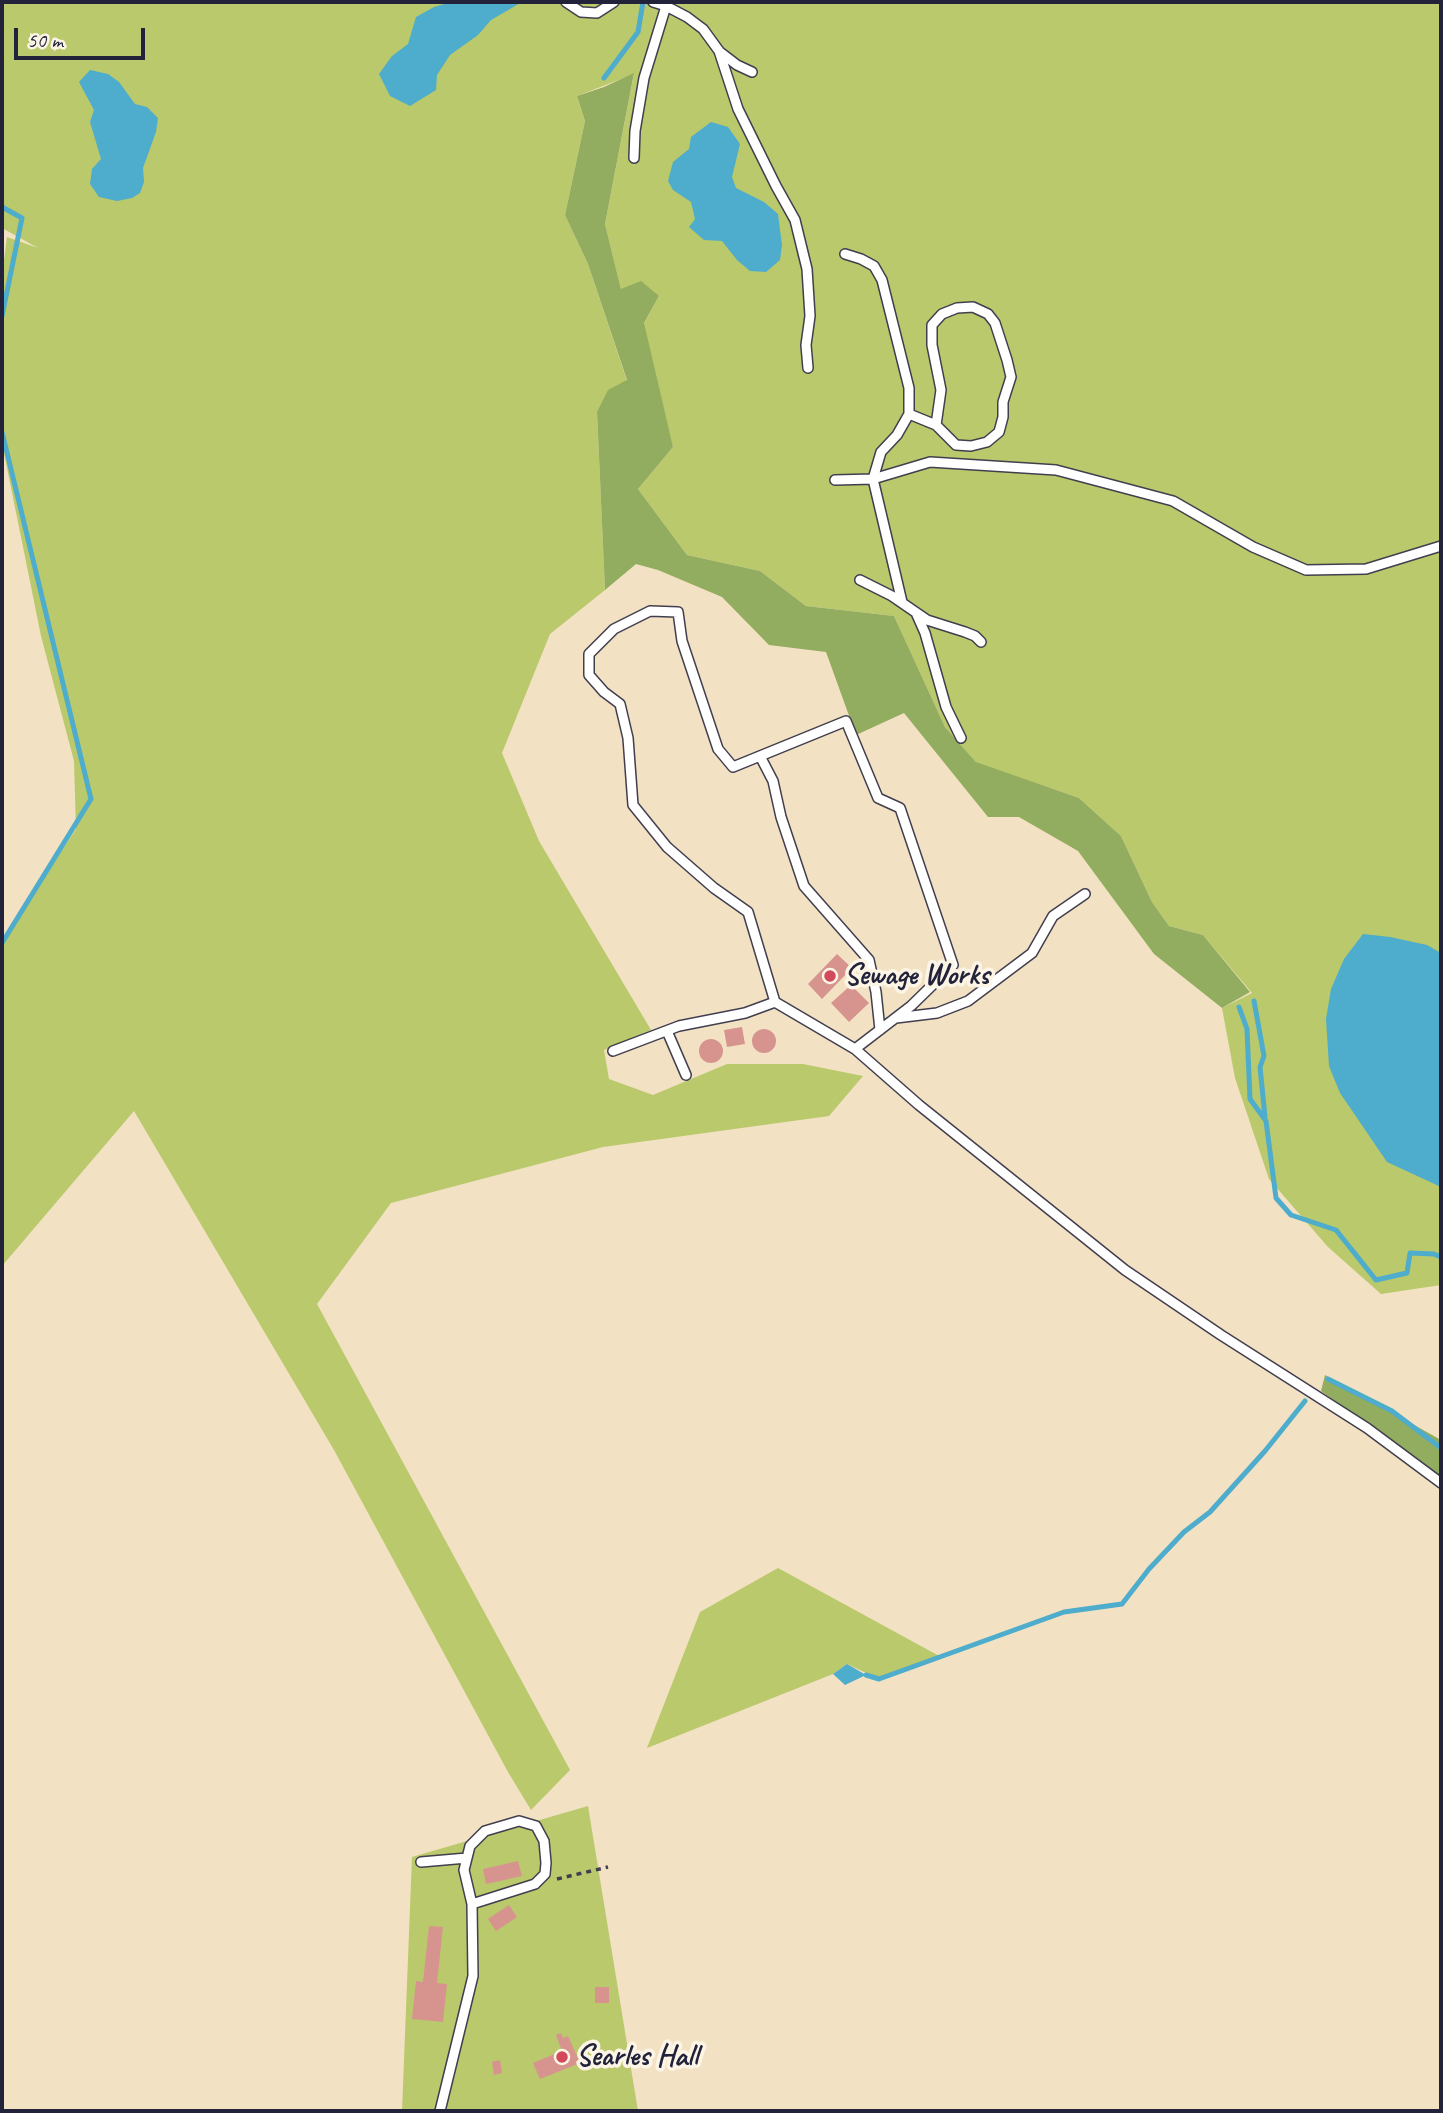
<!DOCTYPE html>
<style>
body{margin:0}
#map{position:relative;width:1443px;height:2113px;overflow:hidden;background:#f3e1c3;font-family:Caveat,sans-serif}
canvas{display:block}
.frame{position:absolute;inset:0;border:4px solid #22223b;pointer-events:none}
.scale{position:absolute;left:14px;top:28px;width:131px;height:32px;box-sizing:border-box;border:4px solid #22223b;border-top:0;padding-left:9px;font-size:21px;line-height:24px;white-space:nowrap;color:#22223b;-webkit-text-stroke:5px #fcf5e5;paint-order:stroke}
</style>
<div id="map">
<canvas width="1443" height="2113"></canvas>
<div class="frame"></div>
<div class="scale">50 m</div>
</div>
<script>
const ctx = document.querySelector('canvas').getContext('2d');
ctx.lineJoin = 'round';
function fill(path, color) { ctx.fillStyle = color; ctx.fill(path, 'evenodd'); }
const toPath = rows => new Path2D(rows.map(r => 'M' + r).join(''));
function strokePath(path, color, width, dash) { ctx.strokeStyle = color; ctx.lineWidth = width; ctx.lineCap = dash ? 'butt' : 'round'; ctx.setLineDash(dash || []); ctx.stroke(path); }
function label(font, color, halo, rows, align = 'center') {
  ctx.font = font + ' Caveat,sans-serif'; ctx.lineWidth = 7; ctx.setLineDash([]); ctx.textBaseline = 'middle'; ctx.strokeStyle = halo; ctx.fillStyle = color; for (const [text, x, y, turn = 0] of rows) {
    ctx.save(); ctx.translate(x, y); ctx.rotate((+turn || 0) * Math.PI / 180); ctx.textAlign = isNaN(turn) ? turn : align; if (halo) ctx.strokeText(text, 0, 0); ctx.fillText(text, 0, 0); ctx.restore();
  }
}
fill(toPath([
 [2,2,1441,2,1441,1285,1381,1294,1328,1247,1269,1179,1235,1078,1222,1008,1252,993,1203,935,1169,926,1152,902,1121,836,1079,798,977,763,945,727,894,616,806,606,760,571,687,555,638,489,673,447,642,327,659,296,621,289,605,224,634,74,577,96,585,121,565,215,588,264,627,381,597,412,605,590,550,634,502,753,539,841,651,1030,604,1050,609,1079,653,1095,727,1064,803,1064,863,1076,829,1116,603,1147,391,1203,317,1304,570,1770,531,1810,508,1772,334,1450,134,1111,2,1266,2,942,76,829,74,761,41,636,2,443,2,276,7,237,38,248,2,228],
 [778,1568,941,1657,879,1679,847,1664,833,1674,647,1748,700,1612],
 [588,1806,638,2111,402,2111,412,1857]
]), '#b9c96b');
fill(toPath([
 [634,73,605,224,621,289,641,281,659,296,644,323,673,447,638,489,687,555,760,571,806,606,894,616,945,727,976,762,1079,798,1121,836,1152,902,1169,926,1203,935,1250,992,1222,1008,1154,954,1078,851,1019,817,988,817,904,713,856,735,826,652,769,645,722,597,658,570,636,564,605,590,597,412,608,390,627,380,588,264,565,215,585,121,577,96,604,87],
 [1325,1375,1441,1440,1441,1477,1321,1391]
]), '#92ad5f');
fill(toPath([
 [451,2,522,2,491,20,478,35,450,55,437,75,436,90,410,106,390,96,379,74,392,56,408,44,416,17,434,7],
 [90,70,108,74,119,82,135,104,147,107,158,118,156,132,143,168,144,182,140,193,132,198,117,201,99,197,90,184,92,169,101,159,90,122,94,110,79,82],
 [711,122,728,127,740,144,732,177,736,188,764,202,778,214,782,245,780,260,766,272,750,271,737,260,722,241,704,240,689,227,695,219,691,202,673,190,668,181,673,162,689,149,691,137],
 [1363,934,1390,937,1427,945,1441,953,1441,1187,1387,1162,1340,1093,1329,1066,1326,1019,1331,989,1344,959],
 [847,1664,866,1675,845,1685,833,1674]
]), '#4eaccc');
strokePath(toPath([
 [604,78,638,32,643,2],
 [2,207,22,218,2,316],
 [2,432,91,799,2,943],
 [1254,1001,1264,1056,1260,1067,1265,1117],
 [1239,1007,1247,1029,1250,1099,1266,1121,1276,1198,1291,1215,1336,1230,1376,1280,1407,1273,1410,1253,1434,1254,1441,1257],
 [1328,1379,1392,1411,1441,1448],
 [866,1675,879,1679,1064,1612,1122,1604,1149,1569,1184,1532,1210,1512,1265,1451,1305,1401]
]), '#4eaccc', 5);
fill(toPath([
 [837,954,852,968,822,999,808,984],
 [851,985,869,1003,849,1022,831,1003],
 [742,1027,745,1044,727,1047,724,1030],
 '752 1041a12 12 0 1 1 24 0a12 12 0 1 1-24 0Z',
 '699 1051a12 12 0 1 1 24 0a12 12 0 1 1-24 0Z',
 [518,1861,522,1876,486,1884,483,1869],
 [509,1905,517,1917,496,1931,488,1919],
 [429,1926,443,1927,437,1983,447,1984,443,2022,412,2019,416,1981,423,1982],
 [595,1987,609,1987,609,2003,595,2003],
 [561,2033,563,2038,568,2036,580,2063,540,2079,533,2063,562,2051,556,2035],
 [500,2060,502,2073,494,2075,492,2062]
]), '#d7948f');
const lane = toPath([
 [566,2,581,12,597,13,614,2],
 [653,2,666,6],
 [720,52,737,65,752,72],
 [634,158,635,131,644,78,666,6,687,17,703,29,719,51,738,109,776,186,795,220,807,269,810,316,806,345,808,368],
 [845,254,861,259,874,266,882,280,909,388,909,414,897,435,881,452,873,479,902,602],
 [909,414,936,425,956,445,971,446,987,442,999,432,1003,417,1003,402,1011,377,1007,360,995,323,988,314,973,307,957,308,942,314,932,325,932,345,941,390,936,425],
 [835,480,873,479,930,462,1056,470,1173,501,1253,547,1306,570,1366,569,1441,546],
 [860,580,892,596,927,620,965,632,975,636,981,642],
 [917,615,925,633,946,707,961,738],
 [760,756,773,781,781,817,804,886,869,960,876,992,880,1030],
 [896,1018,937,1013,968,1001,1032,953,1053,916,1085,894],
 [667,1031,686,1075],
 [855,1049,911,1006,953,965,900,808,878,798,846,721,733,767,718,749,682,641,678,612,650,611,614,629,589,654,589,675,604,692,620,704,628,738,633,805,667,847,714,888,748,912,775,1002,855,1049,919,1105,1125,1270,1221,1335,1367,1428,1441,1483],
 [613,1051,679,1026,745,1013,775,1002],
 [421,1862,467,1858],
 [440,2111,473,1976,472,1904,464,1870,470,1846,485,1831,519,1821,536,1826,544,1841,546,1863,545,1874,535,1884,472,1904]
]);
strokePath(lane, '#413f4f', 12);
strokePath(toPath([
 [557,1879,608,1867]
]), '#413f4f', 3.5, [5, 5]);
strokePath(lane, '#fff', 9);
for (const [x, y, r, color] of [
 [830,976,7,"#d1495b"],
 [562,2057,7,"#d1495b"]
]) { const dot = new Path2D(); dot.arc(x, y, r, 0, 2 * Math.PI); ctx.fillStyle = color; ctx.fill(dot); strokePath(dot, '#fcf5e5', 2.5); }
label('bold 30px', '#22223b', '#fcf5e5', [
 ["Sewage Works",844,976],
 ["Searles Hall",576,2057]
], 'left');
</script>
